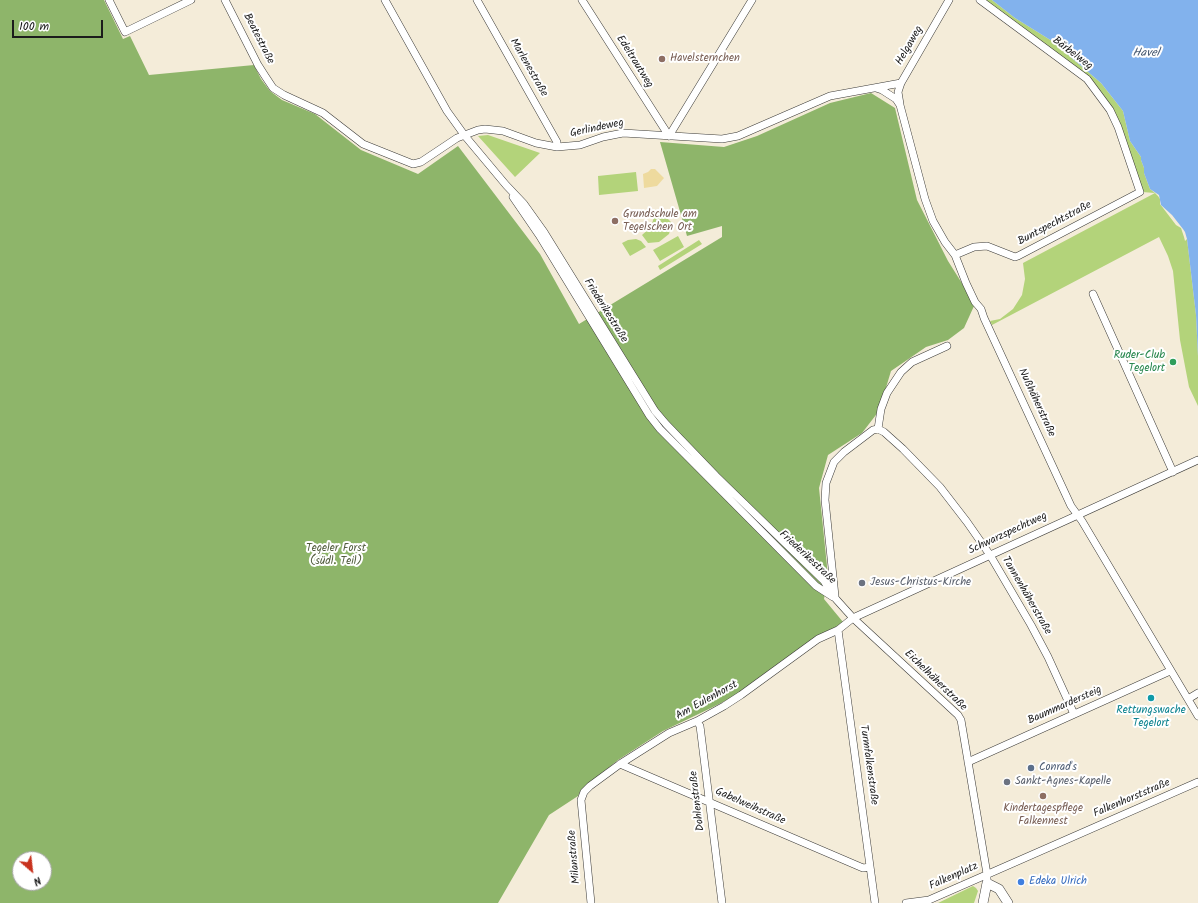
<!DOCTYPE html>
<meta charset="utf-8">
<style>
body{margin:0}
#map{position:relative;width:1198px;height:903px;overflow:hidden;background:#f4ecd9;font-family:Kalam,sans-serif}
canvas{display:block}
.north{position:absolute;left:12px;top:851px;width:40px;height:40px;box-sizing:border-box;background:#fff;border:1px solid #a4a4a4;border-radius:50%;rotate:152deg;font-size:11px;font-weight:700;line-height:16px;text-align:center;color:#1c1c1c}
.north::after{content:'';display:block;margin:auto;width:14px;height:18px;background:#c8321e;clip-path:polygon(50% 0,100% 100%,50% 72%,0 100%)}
.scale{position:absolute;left:12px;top:20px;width:91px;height:18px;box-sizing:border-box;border:2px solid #1c1c1c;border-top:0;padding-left:5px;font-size:12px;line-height:14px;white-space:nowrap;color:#1c1c1c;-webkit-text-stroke:3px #fff;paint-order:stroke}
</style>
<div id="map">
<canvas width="1198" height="903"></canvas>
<div class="north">N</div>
<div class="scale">100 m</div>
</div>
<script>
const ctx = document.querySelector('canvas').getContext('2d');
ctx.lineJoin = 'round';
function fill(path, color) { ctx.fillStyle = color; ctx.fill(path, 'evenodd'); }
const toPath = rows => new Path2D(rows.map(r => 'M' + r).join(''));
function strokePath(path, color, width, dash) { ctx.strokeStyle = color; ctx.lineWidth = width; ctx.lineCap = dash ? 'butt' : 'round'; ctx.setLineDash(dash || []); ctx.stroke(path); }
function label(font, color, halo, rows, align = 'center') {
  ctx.font = font + ' Kalam,sans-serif'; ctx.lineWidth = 4; ctx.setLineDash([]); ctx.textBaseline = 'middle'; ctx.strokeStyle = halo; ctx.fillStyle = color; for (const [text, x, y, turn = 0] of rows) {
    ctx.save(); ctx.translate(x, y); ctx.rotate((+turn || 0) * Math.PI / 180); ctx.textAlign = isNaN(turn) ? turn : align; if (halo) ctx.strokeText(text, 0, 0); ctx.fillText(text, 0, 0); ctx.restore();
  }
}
fill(toPath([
 [983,0,992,0,1015,18,1052,41,1101,83,1123,111,1130,141,1141,157,1141,160,1144,168,1144,173,1150,189,1155,193,1158,196,1160,199,1160,204,1176,225,1181,228,1184,237,1185,241,1187,239,1196,315,1198,356,1198,406,1189,387,1180,340,1173,271,1168,256,1159,237,992,325,990,321,1000,319,1013,309,1022,295,1025,279,1023,263,1155,193,1142,192,1124,142,1097,88],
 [488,135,540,153,515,177,478,136],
 [636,172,638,191,599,195,598,176],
 [659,214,663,214,672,223,669,234,659,242,648,243,642,235,651,227,654,217],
 [678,236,684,247,660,261,653,250],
 [636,239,641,241,646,247,630,256,622,243,628,240],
 [699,240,702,244,660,270,658,266],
 [973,886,976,888,978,891,974,903,938,903]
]), '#b3d37a');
fill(toPath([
 [0,0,104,0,123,39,130,36,149,75,254,65,261,79,270,91,282,100,315,114,361,150,418,174,458,146,540,254,579,324,722,237,722,226,687,236,660,142,724,147,757,136,830,103,871,93,895,108,917,200,948,261,970,296,974,306,964,328,948,340,926,347,891,371,879,411,862,433,828,455,819,488,828,576,824,599,843,622,741,693,711,708,663,731,618,760,585,787,580,792,578,796,549,815,498,903,0,903],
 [20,859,44,859,44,883,20,883]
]), '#8eb56a');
fill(toPath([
 [651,169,655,169,664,178,657,186,644,188,643,174,648,172]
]), '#eeda9e');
fill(toPath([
 [992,0,1198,0,1198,356,1196,315,1187,239,1185,232,1183,229,1172,215,1161,205,1159,195,1150,189,1144,173,1144,168,1141,160,1141,157,1130,141,1123,111,1101,83,1052,41,1015,18]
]), '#82b2ed');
const minor = toPath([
 [109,0,125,32,191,0],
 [225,0,258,65,265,76,273,88,284,95,323,113,363,144,413,164,421,162,457,138,478,130,485,129,503,131,536,143,557,147,580,145,603,137,623,133,722,139,738,136,754,129,830,96,901,83],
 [385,0,447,111,465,136,506,185,524,204,544,232,655,411,666,424,716,476,824,581,835,598,853,618,958,715,961,720,987,874,987,883],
 [477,0,557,142,557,147],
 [582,0,669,136],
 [876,88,882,90,896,99,900,105,925,199,933,221,945,242,955,255,966,283,975,302,981,309,984,318,1071,506,1082,521,1198,716],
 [900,104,898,92,901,83,949,0],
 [669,136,752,0],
 [513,197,539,235,649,415,660,429,816,586,833,597],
 [955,255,974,247,987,246,1015,257,1018,256,1140,192,1118,127,1110,110,1087,79,980,0],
 [1093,294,1173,472],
 [878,429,884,432,903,449,940,487,967,522,990,555,1031,625,1048,657,1074,714],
 [878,429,881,409,887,393,901,372,912,362,947,346],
 [835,596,825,500,826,483,834,462,844,452,873,430,878,429],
 [838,630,875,903],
 [1188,699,1198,693],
 [697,721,700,726,722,903],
 [968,762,1170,671],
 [620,764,863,868,870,867],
 [591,903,581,800,584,792,590,786,620,764,669,733,697,721,724,706,741,695,818,639,838,630,853,618,1198,460],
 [906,903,929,900,1198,782]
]);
const major = toPath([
 [983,903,987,883,999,889,1008,903]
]);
strokePath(minor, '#3c3b38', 8);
strokePath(major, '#3c3b38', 10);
strokePath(minor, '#fff', 7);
strokePath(major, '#fff', 9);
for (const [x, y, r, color] of [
 [662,59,4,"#8d6e63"],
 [615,221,4,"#8d6e63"],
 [1173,362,4,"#2e9e5b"],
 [862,583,4,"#6b7280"],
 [1151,698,4,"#0f9aa8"],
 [1031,768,4,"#5c6f8a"],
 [1007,782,4,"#6b7280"],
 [1043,796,4,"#8d6e63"],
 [1021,882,4,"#3f7fe0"]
]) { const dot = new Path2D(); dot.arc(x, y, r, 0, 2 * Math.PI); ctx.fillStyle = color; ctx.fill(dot); strokePath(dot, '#fff', 1.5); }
label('11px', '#1c1c1c', '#fff', [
 ["Beatestraße",258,39,63],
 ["Helgaweg",910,46,-60],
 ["Bärbelweg",1072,54,37],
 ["Edeltrautweg",634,62,58],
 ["Marlenestraße",528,68,60],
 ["Gerlindeweg",597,129,-12],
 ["Buntspechtstraße",1055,224,-28],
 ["Friederikestraße",605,311,58],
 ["Nußhäherstraße",1036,403,65],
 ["Schwarzspechtweg",1008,534,-25],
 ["Friederikestraße",807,558,43],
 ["Tannenhäherstraße",1026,596,60],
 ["Eichelhäherstraße",935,681,44],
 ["Am Eulenhorst",707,701,-29],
 ["Baummardersteig",1065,706,-24],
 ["Turmfalkenstraße",868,765,82],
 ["Falkenhorststraße",1132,799,-23],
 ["Dohlenstraße",698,801,-97],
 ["Gabelweihstraße",750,807,24],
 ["Milanstraße",575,857,-95],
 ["Falkenplatz",954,877,-24]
]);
label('11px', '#785e54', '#fff', [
 ["Havelsternchen",670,59],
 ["Grundschule am",623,215],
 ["Tegelschen Ort",623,228],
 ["Kindertagespflege",1043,809,"center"],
 ["Falkennest",1043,822,"center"]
], 'left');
label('11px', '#27864d', '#fff', [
 ["Ruder-Club",1165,356],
 ["Tegelort",1165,369]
], 'right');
label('11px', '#515c3d', '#fff', [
 ["Tegeler Forst",336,549],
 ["(südl. Teil)",336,562]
]);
label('11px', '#5b616d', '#fff', [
 ["Jesus-Christus-Kirche",870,583],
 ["Sankt-Agnes-Kapelle",1015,782]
], 'left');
label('11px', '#0d838f', '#fff', [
 ["Rettungswache",1151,711],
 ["Tegelort",1151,724]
]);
label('11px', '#4e5e75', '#fff', [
 ["Conrad's",1039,768]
], 'left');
label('11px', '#366cbe', '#fff', [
 ["Edeka Ulrich",1029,882]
], 'left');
label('italic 12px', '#455870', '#fff', [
 ["Havel",1146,54]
]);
</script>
